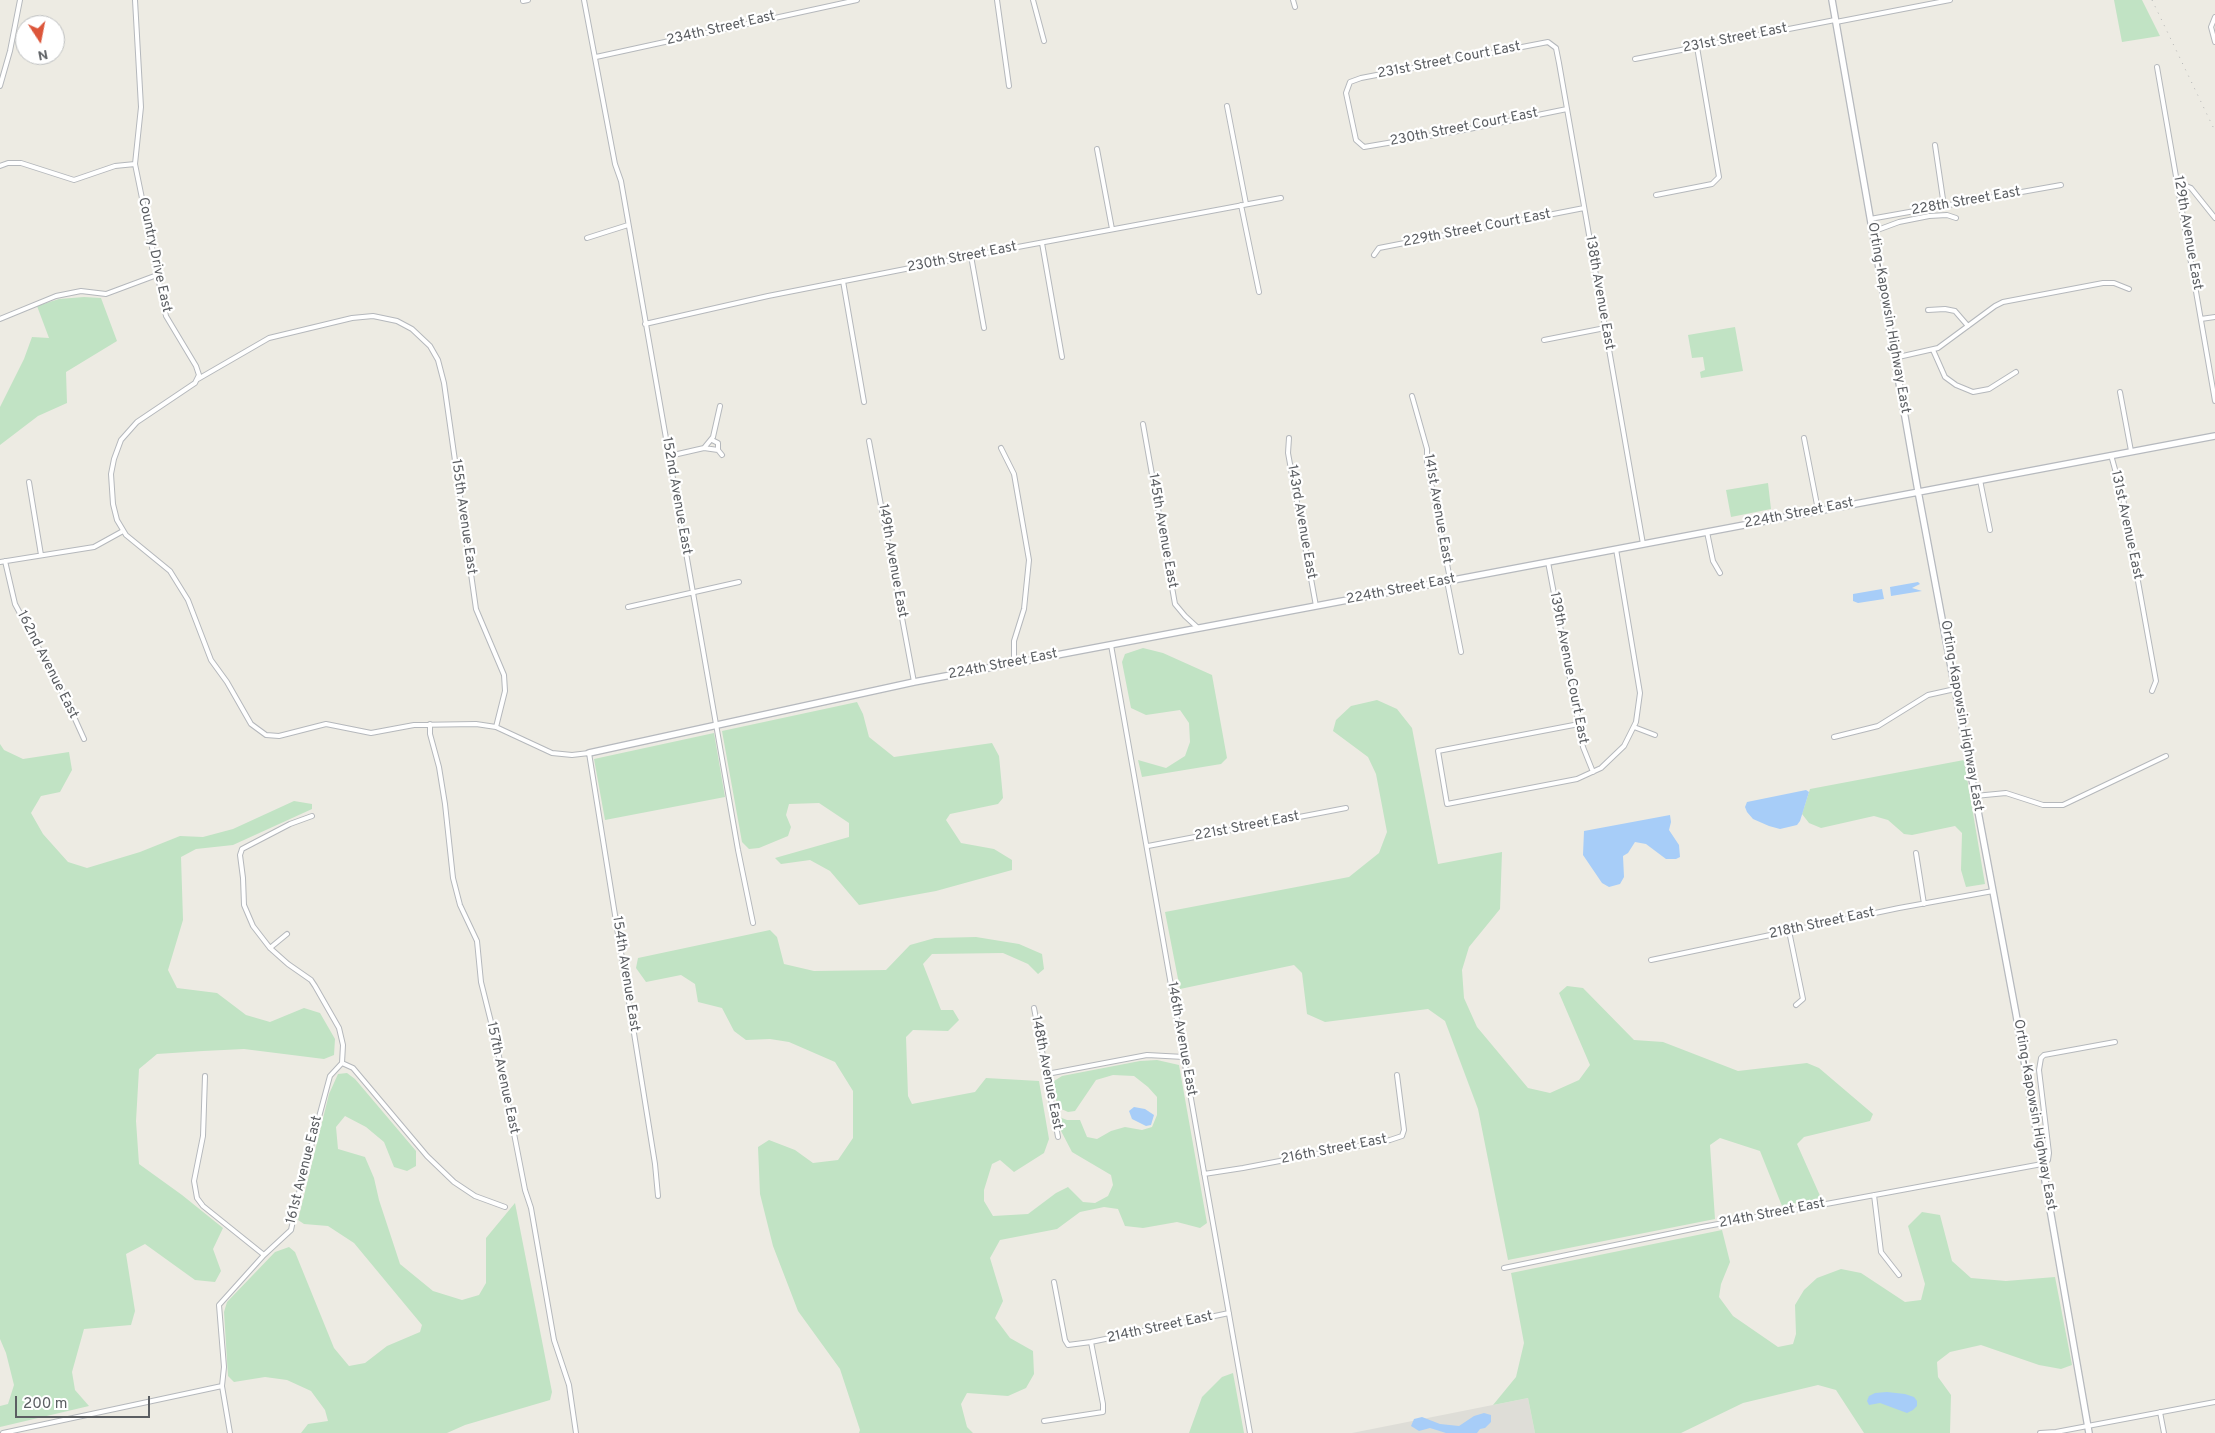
<!DOCTYPE html>
<style>
body{margin:0}
#map{position:relative;width:2215px;height:1433px;overflow:hidden;background:#edebe3;font-family:Overpass,sans-serif}
canvas{display:block}
.north{position:absolute;left:15px;top:15px;width:50px;height:50px;box-sizing:border-box;background:#fff;border:1px solid #bdbfc0;border-radius:50%;rotate:169deg;font-size:14px;font-weight:700;line-height:20px;text-align:center;color:#5b5e62}
.north::after{content:'';display:block;margin:auto;width:18px;height:22px;background:#dc563a;clip-path:polygon(50% 0,100% 100%,50% 72%,0 100%)}
.scale{position:absolute;left:15px;top:1396px;width:135px;height:22px;box-sizing:border-box;border:2px solid #5b5e62;border-top:0;padding-left:6px;font-size:15px;line-height:18px;white-space:nowrap;color:#5b5e62;-webkit-text-stroke:4px #fff;paint-order:stroke}
</style>
<div id="map">
<canvas width="2215" height="1433"></canvas>
<div class="north">N</div>
<div class="scale">200 m</div>
</div>
<script>
const ctx = document.querySelector('canvas').getContext('2d');
ctx.lineJoin = 'round';
function fill(path, color) { ctx.fillStyle = color; ctx.fill(path, 'evenodd'); }
const toPath = rows => new Path2D(rows.map(r => 'M' + r).join(''));
function strokePath(path, color, width, dash) { ctx.strokeStyle = color; ctx.lineWidth = width; ctx.lineCap = dash ? 'butt' : 'round'; ctx.setLineDash(dash || []); ctx.stroke(path); }
function label(font, color, halo, rows, align = 'center') {
  ctx.font = font + ' Overpass,sans-serif'; ctx.lineWidth = 4.5; ctx.setLineDash([]); ctx.textBaseline = 'middle'; ctx.strokeStyle = halo; ctx.fillStyle = color; for (const [text, x, y, turn = 0] of rows) {
    ctx.save(); ctx.translate(x, y); ctx.rotate((+turn || 0) * Math.PI / 180); ctx.textAlign = isNaN(turn) ? turn : align; if (halo) ctx.strokeText(text, 0, 0); ctx.fillText(text, 0, 0); ctx.restore();
  }
}
fill(toPath([
 [1528,1398,1535,1433,1352,1433]
]), '#deddd7');
fill(toPath([
 [2114,0,2142,0,2160,36,2122,42],
 [84,297,101,298,117,341,66,372,67,403,38,416,0,445,0,407,24,359,32,337,49,338,37,306,59,299],
 [1735,327,1743,371,1701,378,1700,372,1705,370,1703,357,1692,358,1688,335],
 [1768,483,1771,509,1731,517,1726,490],
 [1143,648,1163,653,1212,675,1227,758,1221,764,1142,777,1138,760,1166,768,1185,756,1190,742,1189,723,1180,710,1146,715,1131,708,1122,662,1125,654],
 [1377,700,1397,709,1412,728,1438,864,1502,852,1500,909,1469,947,1462,970,1464,998,1477,1027,1528,1088,1550,1093,1579,1080,1590,1065,1559,993,1567,986,1583,988,1634,1040,1663,1042,1738,1071,1807,1063,1819,1068,1873,1114,1870,1121,1804,1137,1797,1144,1821,1198,1782,1206,1760,1151,1720,1138,1710,1145,1715,1219,1508,1260,1478,1109,1445,1021,1428,1009,1325,1022,1307,1014,1302,973,1294,965,1180,989,1165,912,1349,877,1379,853,1387,832,1376,774,1368,757,1333,731,1336,720,1351,706],
 [857,702,863,714,869,737,894,757,992,743,999,756,1003,798,998,804,950,814,946,820,961,843,994,849,1012,860,1012,870,936,891,859,905,830,871,810,860,781,864,775,858,849,837,849,823,819,803,789,804,786,815,791,827,788,836,759,848,749,849,742,842,722,731],
 [714,733,725,797,605,820,594,759],
 [0,744,4,750,23,759,69,752,72,770,60,792,41,796,31,813,43,834,68,862,87,868,140,852,180,836,203,837,233,829,294,801,312,804,312,809,233,845,196,849,181,857,183,920,168,970,177,988,217,993,246,1015,270,1022,304,1008,320,1013,335,1039,334,1055,324,1059,244,1049,203,1051,157,1054,139,1069,136,1121,139,1164,182,1195,223,1228,213,1249,221,1271,215,1282,195,1280,145,1244,126,1254,135,1311,131,1325,84,1329,72,1372,75,1390,89,1406,0,1427,0,1406,8,1404,14,1385,6,1353,0,1339],
 [1964,760,1985,884,1966,887,1961,870,1962,833,1955,826,1912,835,1904,834,1888,820,1874,816,1821,828,1809,823,1802,814,1810,789],
 [770,930,777,937,784,964,814,971,886,970,910,945,935,938,976,937,1019,944,1042,954,1044,969,1038,974,1028,964,1003,953,932,954,923,964,941,1010,953,1010,959,1020,948,1031,913,1030,906,1037,908,1096,912,1104,975,1092,986,1078,1039,1081,1049,1139,1044,1153,1014,1172,1000,1160,992,1164,984,1190,984,1201,993,1216,1028,1214,1056,1193,1068,1187,1083,1202,1095,1203,1108,1196,1113,1185,1111,1175,1072,1152,1059,1127,1059,1117,1067,1120,1080,1120,1087,1137,1097,1139,1111,1131,1125,1127,1142,1130,1152,1127,1157,1115,1157,1097,1148,1087,1134,1076,1113,1075,1096,1080,1075,1111,1068,1112,1057,1107,1054,1081,1062,1076,1140,1061,1157,1060,1179,1065,1207,1223,1200,1228,1177,1222,1143,1228,1125,1226,1118,1209,1104,1207,1080,1212,1057,1229,1000,1240,990,1258,1003,1301,995,1318,1010,1338,1033,1351,1034,1374,1026,1388,1008,1396,967,1393,961,1404,967,1427,973,1433,859,1433,860,1430,840,1369,798,1311,773,1246,760,1194,758,1147,769,1140,795,1150,813,1163,838,1160,853,1138,853,1091,835,1062,789,1042,770,1039,746,1040,734,1031,722,1008,698,1002,695,984,681,975,646,982,636,968,638,958],
 [347,1073,355,1079,416,1151,416,1166,407,1171,394,1167,384,1142,366,1127,345,1116,336,1127,338,1149,365,1157,374,1178,379,1200,400,1264,433,1291,462,1300,479,1295,486,1283,486,1238,515,1203,552,1392,550,1400,465,1425,447,1433,301,1433,308,1424,328,1421,325,1410,311,1391,287,1380,265,1377,234,1382,228,1376,224,1312,227,1302,275,1252,289,1247,295,1252,334,1348,349,1366,365,1363,387,1346,420,1332,422,1325,354,1243,328,1226,304,1224,298,1220,329,1094,338,1074],
 [1922,1212,1940,1215,1952,1261,1971,1278,2006,1281,2055,1277,2072,1365,2061,1369,2039,1365,1981,1345,1950,1352,1937,1362,1938,1377,1951,1395,1950,1433,1864,1433,1836,1390,1818,1385,1743,1403,1681,1433,1535,1433,1528,1398,1493,1405,1516,1377,1524,1343,1511,1273,1722,1230,1730,1262,1721,1284,1719,1297,1733,1316,1778,1347,1793,1344,1796,1334,1795,1305,1804,1290,1817,1278,1841,1269,1861,1273,1905,1302,1921,1300,1925,1284,1908,1226],
 [1233,1373,1244,1433,1189,1433,1202,1397,1222,1377]
]), '#c1e3c4');
fill(toPath([
 [1918,582,1920,584,1912,588,1922,591,1891,596,1890,587],
 [1882,589,1884,599,1858,603,1853,601,1853,594],
 [1806,790,1809,792,1800,821,1797,825,1780,829,1769,826,1753,819,1747,812,1745,807,1747,802],
 [1670,815,1671,822,1669,830,1679,845,1680,857,1676,859,1666,859,1646,844,1635,842,1628,853,1623,856,1624,877,1620,884,1609,887,1602,883,1583,855,1584,831],
 [1134,1107,1145,1109,1154,1115,1151,1125,1146,1126,1132,1119,1129,1111],
 [1887,1392,1905,1394,1914,1397,1917,1401,1917,1406,1913,1410,1907,1413,1880,1403,1869,1405,1867,1401,1869,1396,1875,1393],
 [1484,1413,1491,1415,1491,1422,1485,1428,1480,1429,1477,1433,1446,1433,1430,1428,1419,1431,1411,1426,1414,1419,1422,1417,1440,1424,1459,1426,1474,1416]
]), '#a7cdf8');
const street = toPath([
 [135,0,141,107,135,164,166,316,196,366,199,375,195,383,137,422,121,440,114,459,111,474,113,504,117,520,126,535,170,571,188,600,211,660,227,682,251,724,266,735,279,736,326,724,371,733,414,725,476,724,496,727,552,753,572,755,589,753,655,1164,658,1196],
 [584,0,615,164,621,181,738,850,753,923],
 [997,0,1009,86],
 [1033,0,1044,41],
 [1293,0,1295,7],
 [523,1,528,0],
 [2215,17,2211,27,2215,42],
 [1836,22,1950,0],
 [596,57,857,0],
 [1635,59,1835,20],
 [2157,67,2215,401],
 [0,86,10,51,20,0],
 [1227,106,1246,204],
 [1567,109,1464,130,1364,147,1356,140,1346,93,1350,82,1361,78,1548,42,1556,48,1559,63,1643,544],
 [1935,145,1944,206],
 [1097,149,1112,229],
 [0,166,8,163,21,163,74,180,115,166,135,164],
 [2179,186,2184,185,2191,188,2215,218],
 [1656,195,1712,184,1719,177,1697,47],
 [1241,205,1259,292],
 [1870,219,2061,185],
 [1872,232,1899,222,1929,216,1947,215,1956,218],
 [587,238,628,225],
 [1042,243,1062,357],
 [1374,255,1379,248,1584,208],
 [971,256,984,328],
 [843,281,864,402],
 [1928,310,1945,309,1955,311,1968,326],
 [0,319,56,296,81,291,106,294,157,275],
 [2201,319,2215,317],
 [645,324,768,296,1007,249,1281,198],
 [1544,340,1605,328],
 [1933,350,1945,377,1956,385,1973,392,1989,389,2016,372],
 [1894,358,1938,348,1995,306,2003,302,2103,283,2114,283,2129,289],
 [198,379,269,338,352,318,373,316,397,321,412,329,430,346,438,360,444,383,476,609,504,675,505,691,496,727],
 [2120,392,2131,451],
 [1412,396,1427,449,1427,462,1449,574,1447,581,1461,652],
 [1143,424,1175,604,1185,616,1198,628],
 [1289,438,1288,453,1316,606],
 [1804,438,1818,510],
 [712,440,718,443,718,450],
 [869,441,914,682],
 [704,448,713,437,720,406],
 [1001,448,1014,474,1029,560,1024,609,1014,641,1014,663],
 [2111,455,2123,498,2156,681,2152,691],
 [669,456,704,448,718,450,722,455],
 [1980,480,1990,530],
 [29,482,41,555],
 [1707,532,1713,561,1720,573],
 [5,561,15,604,66,699,84,739],
 [0,562,94,547,123,531],
 [1548,562,1583,747,1593,772],
 [628,607,739,582],
 [1111,645,1250,1433],
 [430,724,430,734,439,767,445,804,453,878,460,905,477,941,481,982,497,1046,525,1190,531,1208,554,1340,569,1385,576,1433],
 [1579,724,1438,751,1447,804,1577,779,1601,768,1624,746,1636,722,1640,693,1616,549],
 [1634,727,1655,735],
 [1834,737,1878,726,1928,695,1955,689],
 [1975,796,2006,793,2043,805,2063,805,2166,756],
 [312,816,290,824,242,849,240,855,243,878,244,905,253,926,270,948,288,964,311,980,315,986,339,1028,343,1045,342,1063],
 [1148,846,1346,808],
 [1916,853,1924,904],
 [1789,931,1803,999,1796,1005],
 [270,948,287,934],
 [1651,960,1899,908,1993,891],
 [1034,1008,1058,1137],
 [342,1063,353,1068,427,1156,454,1182,475,1196,505,1207],
 [1047,1074,1147,1055,1184,1057],
 [205,1076,203,1136,194,1181,197,1198,203,1206,264,1255],
 [1204,1174,1243,1168,1390,1140,1402,1136,1404,1130,1397,1075],
 [1874,1195,1881,1252,1899,1275],
 [1504,1268,1702,1227,2042,1164,2048,1160,2049,1153,2039,1070,2041,1058,2044,1055,2115,1042],
 [1054,1282,1065,1340,1068,1345,1091,1342,1229,1313],
 [2160,1412,2164,1433],
 [1044,1421,1103,1412,1103,1404,1091,1342],
 [3,1433,222,1386],
 [230,1433,222,1386,224,1367,219,1305,264,1255,291,1230,301,1184,330,1076,342,1063],
 [2040,1433,2056,1432,2215,1402]
]);
const secondary = toPath([
 [1832,0,1918,491,2016,1014,2089,1433],
 [589,753,914,682,2215,436]
]);
strokePath(street, '#b5b8bc', 6);
strokePath(secondary, '#b6b9be', 8);
strokePath(street, '#fff', 4);
strokePath(secondary, '#fff', 5.5);
strokePath(toPath([
 [2152,0,2215,131]
]), '#b3b4b4', 1, [1, 6]);
label('14px', '#5b5e62', '#fff', [
 ["234th Street East",721,29,-13],
 ["231st Street East",1735,39,-11],
 ["231st Street Court East",1449,61,-11],
 ["230th Street Court East",1464,128,-11],
 ["228th Street East",1966,202,-10],
 ["229th Street Court East",1477,229,-11],
 ["129th Avenue East",2187,233,80],
 ["Country Drive East",154,255,78],
 ["230th Street East",962,258,-11],
 ["138th Avenue East",1599,293,80],
 ["Orting-Kapowsin Highway East",1888,318,80],
 ["152nd Avenue East",676,496,80],
 ["141st Avenue East",1437,509,80],
 ["224th Street East",1799,514,-11],
 ["155th Avenue East",463,517,82],
 ["143rd Avenue East",1301,522,80],
 ["131st Avenue East",2126,525,78],
 ["145th Avenue East",1162,531,80],
 ["149th Avenue East",892,561,80],
 ["224th Street East",1401,590,-11],
 ["162nd Avenue East",47,665,63],
 ["224th Street East",1003,665,-11],
 ["139th Avenue Court East",1568,668,79],
 ["Orting-Kapowsin Highway East",1961,716,80],
 ["221st Street East",1247,827,-11],
 ["218th Street East",1822,924,-12],
 ["154th Avenue East",625,974,81],
 ["146th Avenue East",1181,1039,80],
 ["148th Avenue East",1046,1073,79],
 ["157th Avenue East",502,1078,78],
 ["Orting-Kapowsin Highway East",2034,1115,80],
 ["216th Street East",1334,1150,-11],
 ["161st Avenue East",305,1170,-76],
 ["214th Street East",1772,1214,-11],
 ["214th Street East",1160,1328,-12]
]);
</script>
